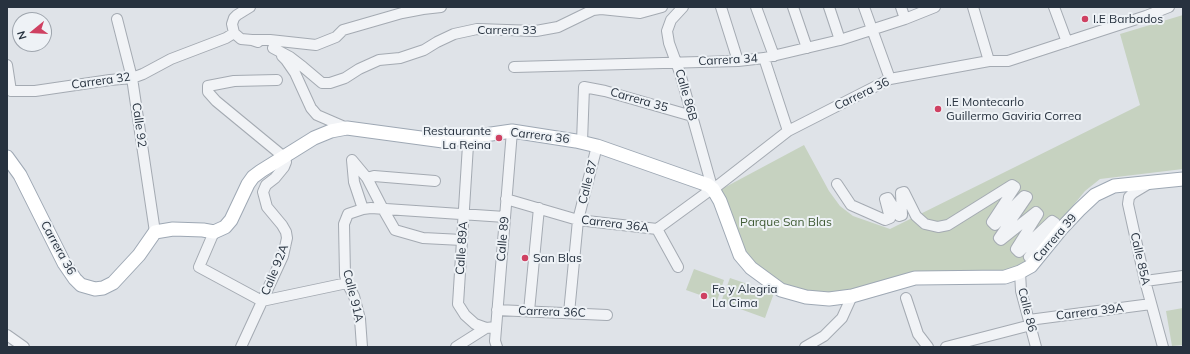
<!DOCTYPE html>
<style>
body{margin:0}
#map{position:relative;width:1190px;height:354px;overflow:hidden;background:#dfe3e8;font-family:Mulish,sans-serif}
canvas{display:block}
.frame{position:absolute;inset:0;border:8px solid #27323f;pointer-events:none}
.north{position:absolute;left:12px;top:12px;width:40px;height:40px;box-sizing:border-box;background:#eef2f6;border:1px solid #9ea5ad;border-radius:50%;rotate:252deg;font-size:11px;font-weight:700;line-height:16px;text-align:center;color:#27323f}
.north::after{content:'';display:block;margin:auto;width:14px;height:18px;background:#cf4162;clip-path:polygon(50% 0,100% 100%,50% 72%,0 100%)}
</style>
<div id="map">
<canvas width="1190" height="354"></canvas>
<div class="frame"></div>
<div class="north">N</div>
</div>
<script>
const ctx = document.querySelector('canvas').getContext('2d');
ctx.lineJoin = 'round';
function fill(path, color) { ctx.fillStyle = color; ctx.fill(path, 'evenodd'); }
const toPath = rows => new Path2D(rows.map(r => 'M' + r).join(''));
function strokePath(path, color, width, dash) { ctx.strokeStyle = color; ctx.lineWidth = width; ctx.lineCap = dash ? 'butt' : 'round'; ctx.setLineDash(dash || []); ctx.stroke(path); }
function label(font, color, halo, rows, align = 'center') {
  ctx.font = font + ' Mulish,sans-serif'; ctx.lineWidth = 4; ctx.setLineDash([]); ctx.textBaseline = 'middle'; ctx.strokeStyle = halo; ctx.fillStyle = color; for (const [text, x, y, turn = 0] of rows) {
    ctx.save(); ctx.translate(x, y); ctx.rotate((+turn || 0) * Math.PI / 180); ctx.textAlign = isNaN(turn) ? turn : align; if (halo) ctx.strokeText(text, 0, 0); ctx.fillText(text, 0, 0); ctx.restore();
  }
}
fill(toPath([
 [1183,15,1183,169,1100,179,1085,191,1026,263,1004,273,914,273,829,296,783,288,742,254,718,191,804,145,829,191,840,206,853,216,890,229,1140,105,1120,34],
 [694,269,724,280,717,301,686,290],
 [730,278,774,293,765,318,721,302],
 [1183,308,1183,345,1172,346,1166,311]
]), '#c6d2c0');
const minor = toPath([
 [250,7,237,15,234,18,232,24,234,33,241,39,252,40,258,42],
 [683,7,671,20,667,31,669,43,680,73,712,187],
 [721,7,738,61],
 [756,7,774,56],
 [793,7,807,48],
 [829,7,840,40],
 [864,7,890,79],
 [901,7,905,19],
 [973,7,989,61],
 [1054,7,1067,42],
 [117,19,132,78,155,232],
 [252,40,270,40,316,45,336,37,343,30,402,13,423,9,441,7],
 [273,48,290,57,303,67,322,83,330,83,345,78,359,69,379,60,400,58,424,50,437,42,454,34,477,29,536,31,558,27,593,10,601,9,640,13,662,7],
 [282,56,286,60,295,73,311,108,317,115,347,128],
 [764,58,788,131],
 [7,65,11,91],
 [514,67,738,61,764,58,840,40,905,19,935,7],
 [7,89,11,91,35,91,110,80,132,78,143,74,171,59,226,38,234,33],
 [582,142,584,87,605,91,692,116],
 [468,145,458,304,465,315,475,324,486,328,496,327],
 [352,160,367,178,383,209,395,230,423,238,462,240],
 [352,160,354,182,363,209],
 [367,178,374,176,435,181],
 [837,184,851,205,885,220,890,218,885,199,888,198,899,216,902,215,901,193,904,192,916,216,925,224,938,227,948,225,1012,185,1015,187,992,222,995,225,1024,196,1027,197,999,238,1001,240],
 [1148,184,1133,193,1129,197,1128,204,1145,281,1163,347],
 [506,199,578,220,657,229,709,191,716,187,788,131,890,79,989,61,1008,61,1146,16,1169,7],
 [657,229,678,267],
 [214,232,199,267,262,301,347,283],
 [1002,239,1036,212,1038,214,1016,249,1019,252,1052,221,1055,223,1029,257,1032,260,1038,253],
 [1020,272,1021,291,1036,347],
 [1145,281,1183,276],
 [906,298,918,334,928,347],
 [497,310,607,315],
 [529,311,539,208],
 [569,313,578,220,597,146],
 [1029,320,1151,304],
 [7,335,24,347],
 [241,347,283,256,287,238,286,232,282,225,267,207,263,192,266,185,275,178,284,167,286,162,284,157,216,101,208,92,208,86,234,81,277,80],
 [362,347,360,319,354,296,347,283,345,275,344,224,348,214,363,209,371,208,505,217],
 [456,347,486,328],
 [497,347,495,341,512,131],
 [805,347,824,336,842,318,852,296],
 [946,347,1031,325]
]);
const major = toPath([
 [7,157,20,175,64,263,75,279,81,285,95,289,103,288,113,283,139,255,155,232,173,229,203,230,214,232,225,227,231,220,248,184,253,177,261,171,314,138,331,131,347,128,443,141,512,131,576,141,597,146,708,185,713,189,720,201,740,255,751,268,781,290,806,297,829,299,852,296,915,278,1005,277,1020,272,1031,266,1062,228,1079,210,1095,195,1114,186,1183,179]
]);
strokePath(minor, '#a4aab2', 12);
strokePath(major, '#9ea8b4', 15);
strokePath(minor, '#f1f3f6', 10);
strokePath(major, '#fff', 13);
for (const [x, y, r, color] of [
 [1085,19,4,"#cf4162"],
 [938,109,4,"#cf4162"],
 [499,138,4,"#cf4162"],
 [525,258,4,"#cf4162"],
 [704,296,4,"#cf4162"]
]) { const dot = new Path2D(); dot.arc(x, y, r, 0, 2 * Math.PI); ctx.fillStyle = color; ctx.fill(dot); strokePath(dot, '#eef2f6', 1.5); }
label('12px', '#27323f', '#eef2f6', [
 ["I.E Barbados",1093,19],
 ["I.E Montecarlo",946,102],
 ["Guillermo Gaviria Correa",946,116],
 ["Restaurante",491,131,"right"],
 ["La Reina",491,145,"right"],
 ["San Blas",533,258],
 ["Fe y Alegria",712,289],
 ["La Cima",712,303]
], 'left');
label('12px', '#27323f', '#eef2f6', [
 ["Carrera 33",507,30],
 ["Carrera 34",728,60,-3],
 ["Carrera 32",101,81,-8],
 ["Carrera 36",862,94,-26],
 ["Calle 86B",686,95,74],
 ["Carrera 35",639,100,16],
 ["Calle 92",139,125,82],
 ["Carrera 36",540,136,7],
 ["Calle 87",588,182,-76],
 ["Carrera 36A",615,224,7],
 ["Carrera 39",1055,238,-49],
 ["Calle 89",503,239,-85],
 ["Carrera 36",58,248,61],
 ["Calle 89A",462,248,-86],
 ["Calle 85A",1140,259,77],
 ["Calle 92A",275,270,-68],
 ["Calle 91A",353,296,76],
 ["Calle 86",1027,310,76],
 ["Carrera 36C",552,312,2],
 ["Carrera 39A",1090,312,-7]
]);
label('12px', '#3f5b34', '#eef2f6', [
 ["Parque San Blas",786,222]
]);
</script>
